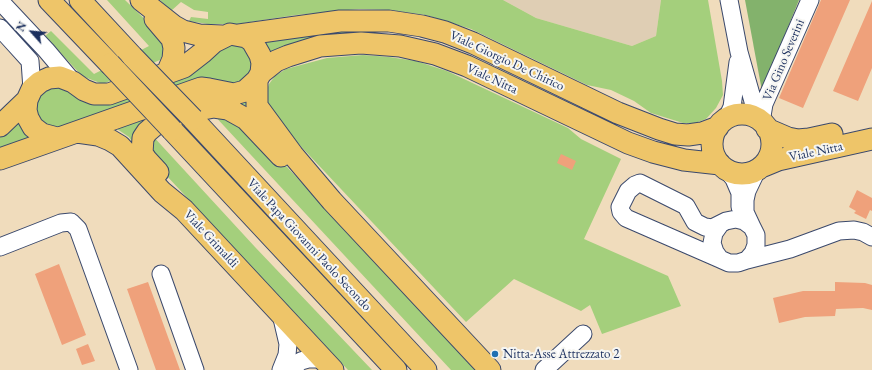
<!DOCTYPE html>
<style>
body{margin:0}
#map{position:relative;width:872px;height:370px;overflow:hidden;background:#f0dcbc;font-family:"EB Garamond",serif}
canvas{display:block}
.north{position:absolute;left:12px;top:12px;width:40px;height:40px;-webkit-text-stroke:3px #f6f6f2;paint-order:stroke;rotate:297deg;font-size:11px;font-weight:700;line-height:16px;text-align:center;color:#1b2f5e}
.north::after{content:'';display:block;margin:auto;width:14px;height:18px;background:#1b2f5e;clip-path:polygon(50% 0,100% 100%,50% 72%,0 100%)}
</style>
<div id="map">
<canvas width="872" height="370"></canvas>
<div class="north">N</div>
</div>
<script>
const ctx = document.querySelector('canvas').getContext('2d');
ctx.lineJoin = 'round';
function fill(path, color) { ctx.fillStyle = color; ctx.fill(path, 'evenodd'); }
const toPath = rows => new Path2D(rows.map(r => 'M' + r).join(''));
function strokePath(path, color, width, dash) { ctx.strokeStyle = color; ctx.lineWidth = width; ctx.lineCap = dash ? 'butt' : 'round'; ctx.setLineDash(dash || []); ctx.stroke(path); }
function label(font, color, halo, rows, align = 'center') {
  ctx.font = font + ' "EB Garamond",serif'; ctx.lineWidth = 4; ctx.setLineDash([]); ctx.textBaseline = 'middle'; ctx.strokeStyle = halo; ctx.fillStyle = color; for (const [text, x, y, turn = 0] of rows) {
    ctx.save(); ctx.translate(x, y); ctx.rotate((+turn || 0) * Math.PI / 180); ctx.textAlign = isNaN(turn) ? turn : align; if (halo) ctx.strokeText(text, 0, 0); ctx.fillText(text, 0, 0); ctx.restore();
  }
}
fill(toPath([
 [503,0,661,0,656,36,632,46,536,18]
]), '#dfceb4');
fill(toPath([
 [107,0,125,0,161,35,164,51,160,60,105,83,100,83,82,76,45,36,51,31,94,74,149,46],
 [160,0,503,0,536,18,632,46,656,36,661,0,708,0,722,81,723,95,716,108,706,119,695,123,683,123,651,113,634,101,611,90,587,85,471,29,426,15,390,10,359,9,296,15,237,24,208,24,189,21,191,17,208,19,208,12,194,10,181,2,171,11],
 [352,30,357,31,358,34,270,57,262,40],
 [238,43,252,54,252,71,241,83,62,128,48,126,37,117,35,104,37,98,46,89,56,87,65,88,81,98],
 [363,55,389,57,416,61,447,71,568,128,581,139,621,159,584,239,668,276,681,306,602,334,590,305,581,311,514,279,466,322,278,122,266,102,266,93,269,84,275,76,286,69,327,58],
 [204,97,247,102,246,106,244,109,196,105,137,149,129,137,117,129],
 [211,112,247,124,476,370,451,370],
 [20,121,35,139,0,151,0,136],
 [151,134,255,247,372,370,348,370,151,159]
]), '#a4cf7c');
fill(toPath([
 [745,0,799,0,762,91]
]), '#83b26c');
fill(toPath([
 [821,0,850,0,803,108,779,98],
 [872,1,872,68,858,101,833,91],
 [561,154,576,161,572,170,557,163],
 [857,190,872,198,872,211,870,210,866,219,854,213,856,211,849,207],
 [59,264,86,335,62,345,35,274],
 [148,282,180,370,156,370,127,289],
 [835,282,865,283,872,285,872,310,863,308,836,309,835,316,805,317,779,323,773,298,803,291,835,291],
 [88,344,95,361,82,365,76,349]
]), '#efa17b');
const minor = toPath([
 [729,0,739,52,758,119],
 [0,1,46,50,73,82],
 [0,28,30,61,32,89],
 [727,118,732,107,738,62],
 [761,122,764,104,810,0],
 [727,170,734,179,740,193,740,207],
 [719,226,714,233,712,243,715,252,720,259,729,263,738,263,747,260,753,253,756,245,756,235,752,227,744,221,736,219,726,221,712,228,705,227,695,222,686,206,640,183,635,185,628,191,620,207,621,212,626,218,720,259],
 [752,227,745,212,745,200,747,191,757,170],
 [0,247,61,223,71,222,78,229,129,370],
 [747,260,790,249,839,231,854,230,863,232,872,237],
 [161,274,195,370],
 [281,370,287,355,288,344,281,314],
 [290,370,301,361,308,359,323,359],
 [544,370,583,334]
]);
const major = toPath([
 [49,0,110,64],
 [80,0,132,56],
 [141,0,174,26,183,31,199,35,222,36],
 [155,19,172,39,174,48,173,59,167,73],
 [239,35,340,21,389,21,422,26,445,32,473,43,618,113,659,129,675,134,688,135,702,133,718,127],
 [261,73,276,61,288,56,320,46,361,43,400,46,435,54,467,66,628,143,653,152,684,160,720,164],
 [257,80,257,106,293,155,332,201,490,370],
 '712 144a30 30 0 1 1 60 0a30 30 0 1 1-60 0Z',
 [193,119,426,370],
 [0,126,27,100],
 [767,129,788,138,798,140,809,139,832,134],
 [172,130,396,370],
 [77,132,98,135,110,140,120,146,162,192,184,210,333,370],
 [0,159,201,88,209,89,234,94,245,91,257,80,261,73,262,63,260,55,252,41,246,37,230,34,214,42,202,53,184,67,109,94,94,94,84,90,73,82,60,77,49,78,40,82,32,89,27,100,26,110,28,118,33,127,42,134,57,138],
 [761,167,778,160,872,139],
 [158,172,146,159,142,153,143,138,147,132,154,126,168,118,182,113,214,107,228,109,246,119,281,156]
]);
strokePath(minor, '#3b496c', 19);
strokePath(major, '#3b496c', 23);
strokePath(minor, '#fff', 17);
strokePath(major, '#eec569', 21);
const majorBridge = toPath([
 [132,56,193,119],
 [110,64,172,130]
]);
strokePath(majorBridge, '#3b496c', 23, []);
strokePath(majorBridge, '#eec569', 21);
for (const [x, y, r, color] of [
 [495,354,4,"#1f6fb2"]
]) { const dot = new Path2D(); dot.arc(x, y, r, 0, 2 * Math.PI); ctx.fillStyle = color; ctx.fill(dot); strokePath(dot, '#f6f6f2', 1.5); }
label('13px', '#1b2f5e', '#f6f6f2', [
 ["Via Gino Severini",784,60,-67],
 ["Viale Giorgio De Chirico",507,61,25],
 ["Viale Nitta",492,79,25],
 ["Viale Nitta",816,152,-12],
 ["Viale Grimaldi",211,239,47],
 ["Viale Papa Giovanni Paolo Secondo",309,245,47]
]);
label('13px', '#1b2f5e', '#f6f6f2', [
 ["Nitta-Asse Attrezzato 2",503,354]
], 'left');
</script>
